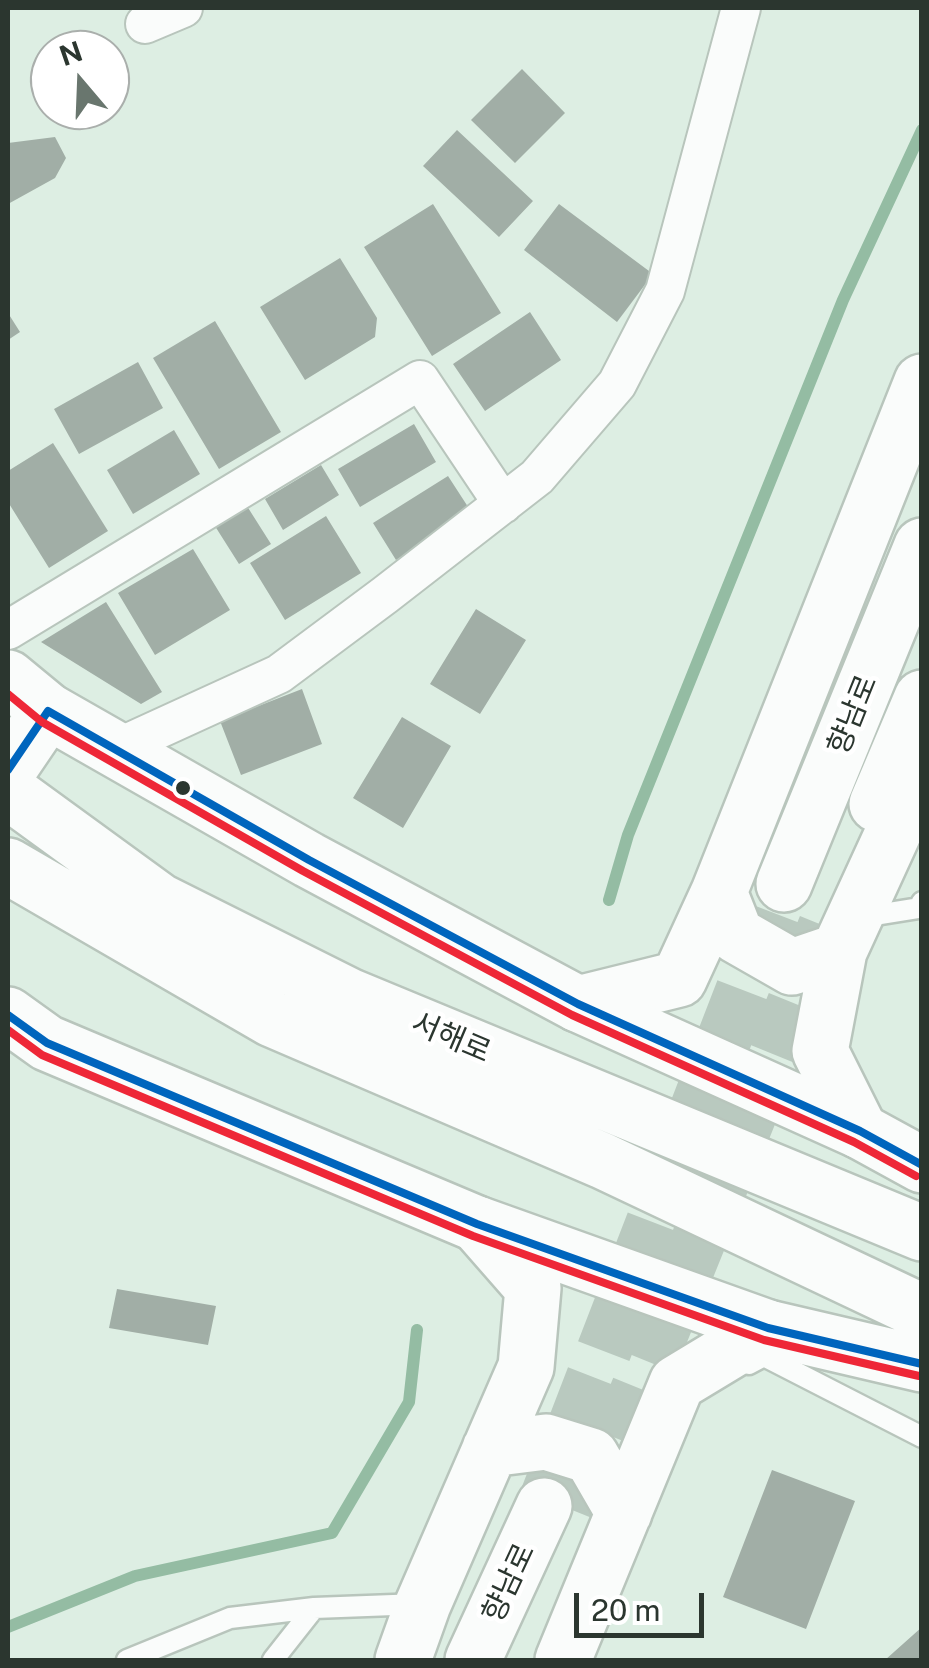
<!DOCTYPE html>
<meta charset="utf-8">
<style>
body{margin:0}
#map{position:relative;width:929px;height:1668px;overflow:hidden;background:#ddeee3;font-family:"Public Sans",sans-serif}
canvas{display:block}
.frame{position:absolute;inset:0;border:10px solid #2b362f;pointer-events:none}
.north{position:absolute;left:30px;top:30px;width:100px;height:100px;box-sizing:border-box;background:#fff;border:2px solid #aaafac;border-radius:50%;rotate:341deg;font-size:28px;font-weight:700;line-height:40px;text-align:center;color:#2b362f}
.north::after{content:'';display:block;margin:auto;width:35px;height:45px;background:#69766e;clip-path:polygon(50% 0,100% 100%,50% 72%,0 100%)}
.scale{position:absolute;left:574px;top:1593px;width:130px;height:45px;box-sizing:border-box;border:5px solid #2b362f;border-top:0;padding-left:12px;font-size:30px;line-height:35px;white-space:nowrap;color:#2b362f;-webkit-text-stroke:8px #fff;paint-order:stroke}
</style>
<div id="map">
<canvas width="929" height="1668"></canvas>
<div class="frame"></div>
<div class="north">N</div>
<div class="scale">20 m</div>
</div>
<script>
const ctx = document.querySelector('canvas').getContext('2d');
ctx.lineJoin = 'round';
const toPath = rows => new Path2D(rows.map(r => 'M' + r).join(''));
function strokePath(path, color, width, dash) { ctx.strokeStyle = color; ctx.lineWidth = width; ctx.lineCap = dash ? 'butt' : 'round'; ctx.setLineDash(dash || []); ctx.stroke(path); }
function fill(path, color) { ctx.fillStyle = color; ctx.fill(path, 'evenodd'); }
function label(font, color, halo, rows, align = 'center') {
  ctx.font = font + ' "Public Sans","Noto Sans KR",sans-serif'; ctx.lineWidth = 9; ctx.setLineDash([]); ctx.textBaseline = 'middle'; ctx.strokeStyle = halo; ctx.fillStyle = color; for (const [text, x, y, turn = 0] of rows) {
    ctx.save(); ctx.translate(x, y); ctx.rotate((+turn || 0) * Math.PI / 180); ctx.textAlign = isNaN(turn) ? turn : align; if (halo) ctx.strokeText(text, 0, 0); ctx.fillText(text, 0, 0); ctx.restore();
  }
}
strokePath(toPath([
 [609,900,628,835,843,300,922,130],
 [8,1627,135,1576,332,1533,409,1402,417,1330]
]), '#94bca3', 12);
fill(toPath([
 [522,69,565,113,515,163,471,120],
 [457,130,533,201,499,237,423,166],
 [55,137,66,158,55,178,8,204,8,143],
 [433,204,501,313,432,356,364,247],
 [559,204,653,274,617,322,524,250],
 [340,258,377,318,375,337,305,380,260,307],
 [530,312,561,360,485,411,453,364],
 [8,313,20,332,8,340],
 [215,321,281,432,219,469,153,358],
 [138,362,163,408,79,454,54,409],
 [414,424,436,462,360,507,338,469],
 [174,430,200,474,133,514,107,470],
 [53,443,108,531,49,568,8,502,8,471],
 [321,465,339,495,283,530,265,499],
 [448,476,472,513,396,560,373,523],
 [245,503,271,544,239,564,213,523],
 [326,516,361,573,285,620,250,563],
 [193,549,230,610,155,655,118,593],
 [106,602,162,692,141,704,41,642],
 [476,609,526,640,480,714,430,684],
 [302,689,322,744,241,775,220,721],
 [402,717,451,746,403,828,353,798],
 [117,1289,216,1306,208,1345,109,1328],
 [772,1470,855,1501,806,1629,723,1597],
 [922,1627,922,1660,885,1660]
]), '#a1aea6');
strokePath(toPath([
 [544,1506,784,884],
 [587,1516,826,925]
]), '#b9c9bf', 55, [55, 28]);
const lane = toPath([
 [863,917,919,908,922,902],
 [749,1364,764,1356,922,1437],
 [127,1660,230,1618,314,1608],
 [273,1660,314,1608,420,1604]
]);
const street = toPath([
 [145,24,183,8],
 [8,630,420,380,503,504],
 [115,749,279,674,385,595,537,477,617,384,665,291,741,8]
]);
const secondary = toPath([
 [8,770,48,711],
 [877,804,922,698],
 [784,884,922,546],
 [719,892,736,935,792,967,839,951],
 [578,1004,679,979,719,892,922,382],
 [860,1131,820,1051,839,951,922,770],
 [490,1449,546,1442,591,1456,624,1513],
 [403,1660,423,1604,526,1367,533,1288,477,1224],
 [473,1660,544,1506],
 [563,1660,677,1383,768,1328]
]);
const highway = toPath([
 [8,678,48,711,309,860,578,1004,860,1131,922,1165],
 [8,791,159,901,351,997,922,1233],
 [8,866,272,1019,603,1161,922,1312],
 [8,1015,47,1043,477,1224,768,1328,922,1364]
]);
strokePath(lane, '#b8c5bc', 25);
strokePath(street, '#b8c5bc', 42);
strokePath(secondary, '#b8c5bc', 60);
strokePath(highway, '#b8c5bc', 60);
strokePath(lane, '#fafcfb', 20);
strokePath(street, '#fafcfb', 38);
strokePath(secondary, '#fafcfb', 55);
strokePath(highway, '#fafcfb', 55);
strokePath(toPath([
 [8,770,48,711,309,860,578,1004,860,1131,922,1165],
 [8,1015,47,1043,477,1224,768,1328,922,1364]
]), '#0065bd', 8);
strokePath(toPath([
 [8,694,42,722,303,871,572,1015,854,1142,916,1176],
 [8,1030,42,1055,473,1236,764,1340,919,1376]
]), '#ee2737', 8);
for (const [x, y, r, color] of [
 [183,788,9,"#2b362f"]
]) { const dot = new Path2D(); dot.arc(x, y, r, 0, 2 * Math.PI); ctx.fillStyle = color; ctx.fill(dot); strokePath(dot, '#fff', 4); }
label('30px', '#2b362f', '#fff', [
 ["향남로",853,715,-68],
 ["서해로",451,1038,23],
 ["향남로",509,1583,-65]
]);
</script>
